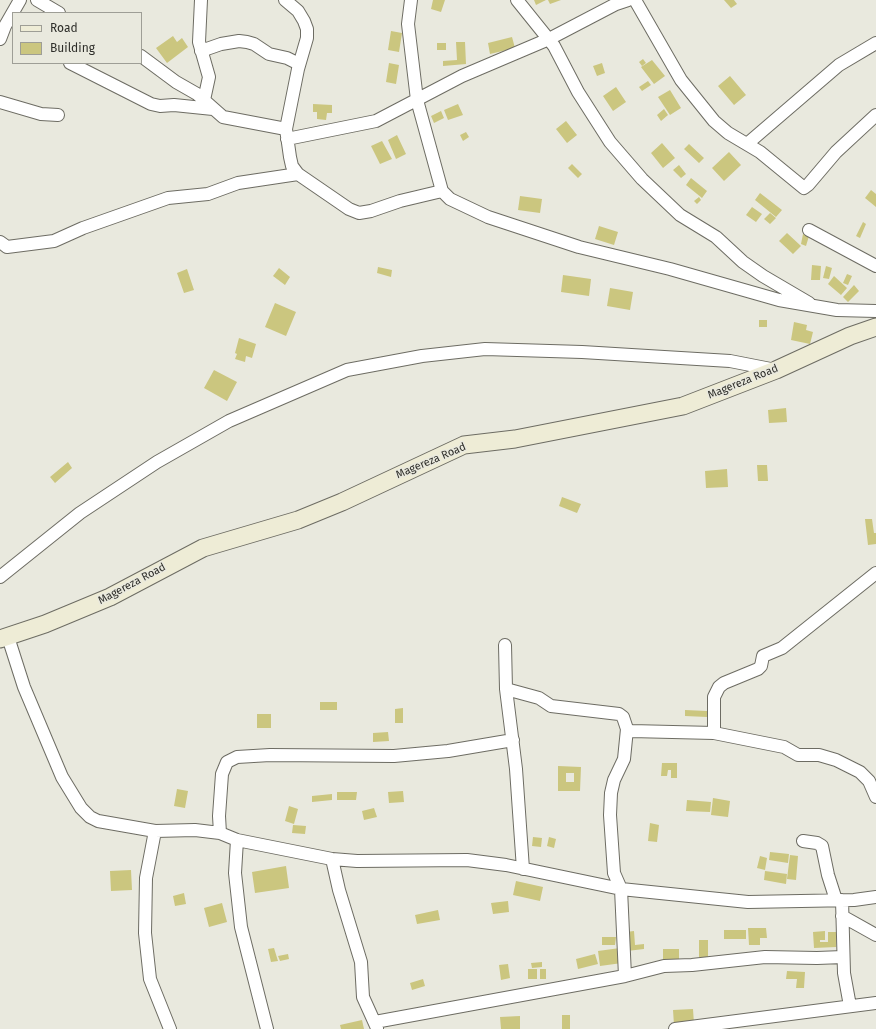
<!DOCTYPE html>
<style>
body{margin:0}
#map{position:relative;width:876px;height:1029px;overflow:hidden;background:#e9e9de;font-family:"Fira Sans",sans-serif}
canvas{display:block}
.legend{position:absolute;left:12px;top:12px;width:130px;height:52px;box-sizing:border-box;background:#e9e9de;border:1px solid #9e9e96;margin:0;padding:5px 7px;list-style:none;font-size:12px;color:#2e2e2a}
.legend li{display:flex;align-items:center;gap:8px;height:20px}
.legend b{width:20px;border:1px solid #9e9e96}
</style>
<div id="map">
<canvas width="876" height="1029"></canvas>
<ul class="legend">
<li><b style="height:5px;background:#eeecd6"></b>Road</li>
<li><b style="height:11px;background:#cbc67f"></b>Building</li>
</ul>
</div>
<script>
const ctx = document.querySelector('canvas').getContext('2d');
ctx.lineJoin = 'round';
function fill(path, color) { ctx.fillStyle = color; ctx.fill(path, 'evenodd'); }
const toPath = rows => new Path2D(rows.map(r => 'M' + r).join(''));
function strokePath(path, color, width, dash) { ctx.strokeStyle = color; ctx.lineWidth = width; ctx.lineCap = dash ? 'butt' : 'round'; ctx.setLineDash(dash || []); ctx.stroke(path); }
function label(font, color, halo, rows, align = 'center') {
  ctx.font = font + ' "Fira Sans",sans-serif'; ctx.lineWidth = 3; ctx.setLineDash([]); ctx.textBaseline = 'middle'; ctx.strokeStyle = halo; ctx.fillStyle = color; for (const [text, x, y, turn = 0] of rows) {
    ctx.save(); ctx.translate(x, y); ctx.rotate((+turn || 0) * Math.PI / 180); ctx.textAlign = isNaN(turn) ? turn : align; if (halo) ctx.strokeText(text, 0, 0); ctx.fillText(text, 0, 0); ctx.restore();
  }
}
fill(toPath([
 [433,0,445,0,441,12,431,9],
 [534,0,546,0,536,5],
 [548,0,561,0,550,4],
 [724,0,734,0,737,4,731,8],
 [391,31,402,33,399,52,388,50],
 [173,36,177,42,182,38,188,47,167,63,156,48],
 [512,37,515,48,490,54,488,43],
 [456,42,465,42,466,64,443,66,443,61,457,60],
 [437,43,446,43,446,50,437,50],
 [643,59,646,63,642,66,639,62],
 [652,60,665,76,654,84,641,67],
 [389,63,399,65,396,84,386,82],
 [602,63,605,73,597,76,593,66],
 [730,76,746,95,734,105,718,86],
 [648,81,651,85,642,91,639,87],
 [616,87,626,102,613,111,603,96],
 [670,90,681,108,670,115,658,97],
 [313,104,332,105,332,113,327,113,326,120,317,119,317,112,313,112],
 [458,104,463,115,448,120,444,110],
 [664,109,668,115,661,121,657,115],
 [441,111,444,118,434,123,431,116],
 [566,121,577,135,567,143,556,129],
 [466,132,469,137,463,141,460,135],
 [397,135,406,154,396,159,388,140],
 [382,141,392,159,380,164,371,146],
 [662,143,675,158,663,168,651,153],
 [689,144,704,158,699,163,684,149],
 [729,152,741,165,724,181,712,168],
 [572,164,582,174,578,178,568,168],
 [679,165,686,174,681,178,673,170],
 [691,178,707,191,702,198,686,185],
 [871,190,876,194,876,207,865,198],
 [760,193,782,210,776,217,755,200],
 [520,196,542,199,540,213,518,210],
 [699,197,701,200,697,204,694,201],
 [752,207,762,214,756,222,746,215],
 [770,213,776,218,770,224,764,219],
 [863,222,866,224,860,238,856,236],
 [599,226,618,232,614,245,595,239],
 [787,233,801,246,793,254,779,241],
 [803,234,809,236,806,246,801,244],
 [812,265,821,266,820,280,811,280],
 [826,266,832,268,829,279,823,278],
 [378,267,392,270,391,277,377,273],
 [279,268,290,277,285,285,273,276],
 [187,269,194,290,184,293,177,273],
 [847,274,852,276,848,285,843,283],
 [563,275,591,279,589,296,561,292],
 [834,276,847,288,841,295,828,284],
 [854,285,859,291,848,302,843,297],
 [610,288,633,292,630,310,607,306],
 [275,303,296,312,286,336,265,327],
 [759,320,767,320,767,327,759,327],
 [794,322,807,325,806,330,813,332,810,344,791,340],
 [239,338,256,344,252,358,246,356,245,362,235,359,237,354,235,353],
 [214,370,237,382,227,401,204,388],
 [786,408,787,422,769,423,768,410],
 [68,462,72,468,55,483,50,477],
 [757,465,767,465,768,481,758,481],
 [727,469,728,487,706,488,705,471],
 [562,497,581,504,577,513,559,506],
 [865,519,872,519,874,533,876,533,876,544,868,545],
 [320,702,337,702,337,710,320,710],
 [403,708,403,723,395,723,395,709],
 [685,710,707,711,707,717,685,716],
 [257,714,271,714,271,728,257,728],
 [388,732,389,741,373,742,373,733],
 [662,763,677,763,677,778,671,778,671,770,668,770,667,776,661,776],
 [558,766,581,767,580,791,558,791],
 [566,773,574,773,574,782,566,782],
 [177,789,188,791,185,808,174,806],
 [403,791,404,802,389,803,388,792],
 [337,792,357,792,356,800,337,800],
 [332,794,332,800,312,802,312,796],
 [713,798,730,801,728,817,711,815],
 [687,800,711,802,710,812,686,811],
 [289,806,298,809,294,824,285,821],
 [374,808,377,817,364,820,362,811],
 [650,823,659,825,657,842,648,841],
 [293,825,306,826,305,834,292,833],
 [533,837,542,838,541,847,532,846],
 [549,837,556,839,554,848,547,846],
 [770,852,789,854,788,863,769,860],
 [790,855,798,856,796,880,787,879],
 [760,856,767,858,765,870,757,868],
 [286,866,289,888,255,893,252,872],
 [131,870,132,890,111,891,110,871],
 [765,871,787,874,786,884,764,880],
 [516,881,543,887,540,901,513,895],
 [184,893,186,904,175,906,173,896],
 [508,901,509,912,493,914,491,903],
 [222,903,227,922,209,927,204,908],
 [438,910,440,920,417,924,415,915],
 [748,928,766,928,767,938,760,938,760,945,749,945],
 [724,930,746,930,746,939,724,939],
 [634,931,635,945,644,944,644,949,627,951,626,932],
 [825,931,825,940,820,940,820,942,828,942,828,932,836,932,836,947,814,948,813,932],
 [602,937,616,937,615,945,602,945],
 [699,940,708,940,708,957,699,957],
 [274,948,278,961,271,962,268,949],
 [620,948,622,963,600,966,598,951],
 [663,949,679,949,679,961,663,961],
 [288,954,289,959,280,961,278,956],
 [595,954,598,964,578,969,576,959],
 [542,962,542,967,532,968,531,963],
 [508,964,510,978,501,980,499,965],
 [528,969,537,969,537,979,528,979],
 [540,969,546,969,546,979,540,979],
 [787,971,805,972,804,988,796,988,797,979,786,979],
 [423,979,425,986,412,990,410,983],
 [693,1009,694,1024,674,1025,673,1010],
 [562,1015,570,1015,570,1029,562,1029],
 [520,1016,520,1029,501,1029,500,1017],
 [362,1020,364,1029,341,1029,340,1025]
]), '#cbc67f');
const street = toPath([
 [37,0,59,13],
 [201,0,199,42,209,77,204,100],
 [285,0,298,11,304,21,307,29,307,38,298,69,286,129,290,157,292,166,298,174,349,209,359,213,371,211,400,201,442,191],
 [411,0,408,24,417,100,442,191,450,199,488,217,579,247,670,269,779,300,837,310,876,311],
 [517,0,554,46,578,92,610,142,642,179,680,215,716,237,743,262,763,276,809,303],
 [635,0,681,80,714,121,728,133,760,152,804,188,808,185,836,152,876,115],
 [0,39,5,26,20,0],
 [201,51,221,44,239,41,247,42,254,44,269,54,287,58,299,64],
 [141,56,176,82,197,94,223,117,286,129],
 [70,63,151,104,160,106,174,105,213,109],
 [0,102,41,114,58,115],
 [287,139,376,121,462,76,549,39,616,4,628,0],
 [747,144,839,65,876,43],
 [809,230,876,266],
 [0,242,7,247,54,241,83,228,168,198,208,194,238,183,298,174],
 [0,577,80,513,157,462,229,421,347,370,422,356,485,349,582,352,730,361,776,370],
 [8,637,24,687,62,777,81,808,90,817,98,821,155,831,195,830,220,833,237,840,332,859,357,861,467,860,506,865,621,889,748,902,854,900,876,897],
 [505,645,506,689,516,769,523,869],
 [506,689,539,698,551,706,619,714,623,717,627,729,631,731,714,733,784,747,798,755,819,755,836,760,860,772,869,781,876,797],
 [714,733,714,697,719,687,724,683,758,669,761,666,763,656,782,648,876,573],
 [155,831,146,878,145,933,150,979,170,1029],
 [220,833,219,816,222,774,227,762,237,757,270,755,394,756,448,751,513,740],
 [237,840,235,873,241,927,267,1029],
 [803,841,817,843,822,846,828,875,836,900],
 [332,859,339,890,361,962,363,997,377,1028],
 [842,900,844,973,850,1006],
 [842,916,876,935],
 [625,976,621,889,614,873,610,815,611,793,614,780,624,759,627,729],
 [375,1022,625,976,664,966,692,965,765,957,817,958,843,957],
 [675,1029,876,1003]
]);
const secondary = toPath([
 [0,639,45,624,110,597,203,548,298,520,342,502,464,445,515,439,683,406,776,370,850,336,876,327]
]);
strokePath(street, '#6d6c63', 14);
strokePath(secondary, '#6d6c63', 19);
strokePath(street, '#fff', 12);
strokePath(secondary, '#eeecd6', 17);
label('11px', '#2e2e2a', '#e9e9de', [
 ["Magereza Road",743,382,-22],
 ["Magereza Road",431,461,-23],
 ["Magereza Road",132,584,-28]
]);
</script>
